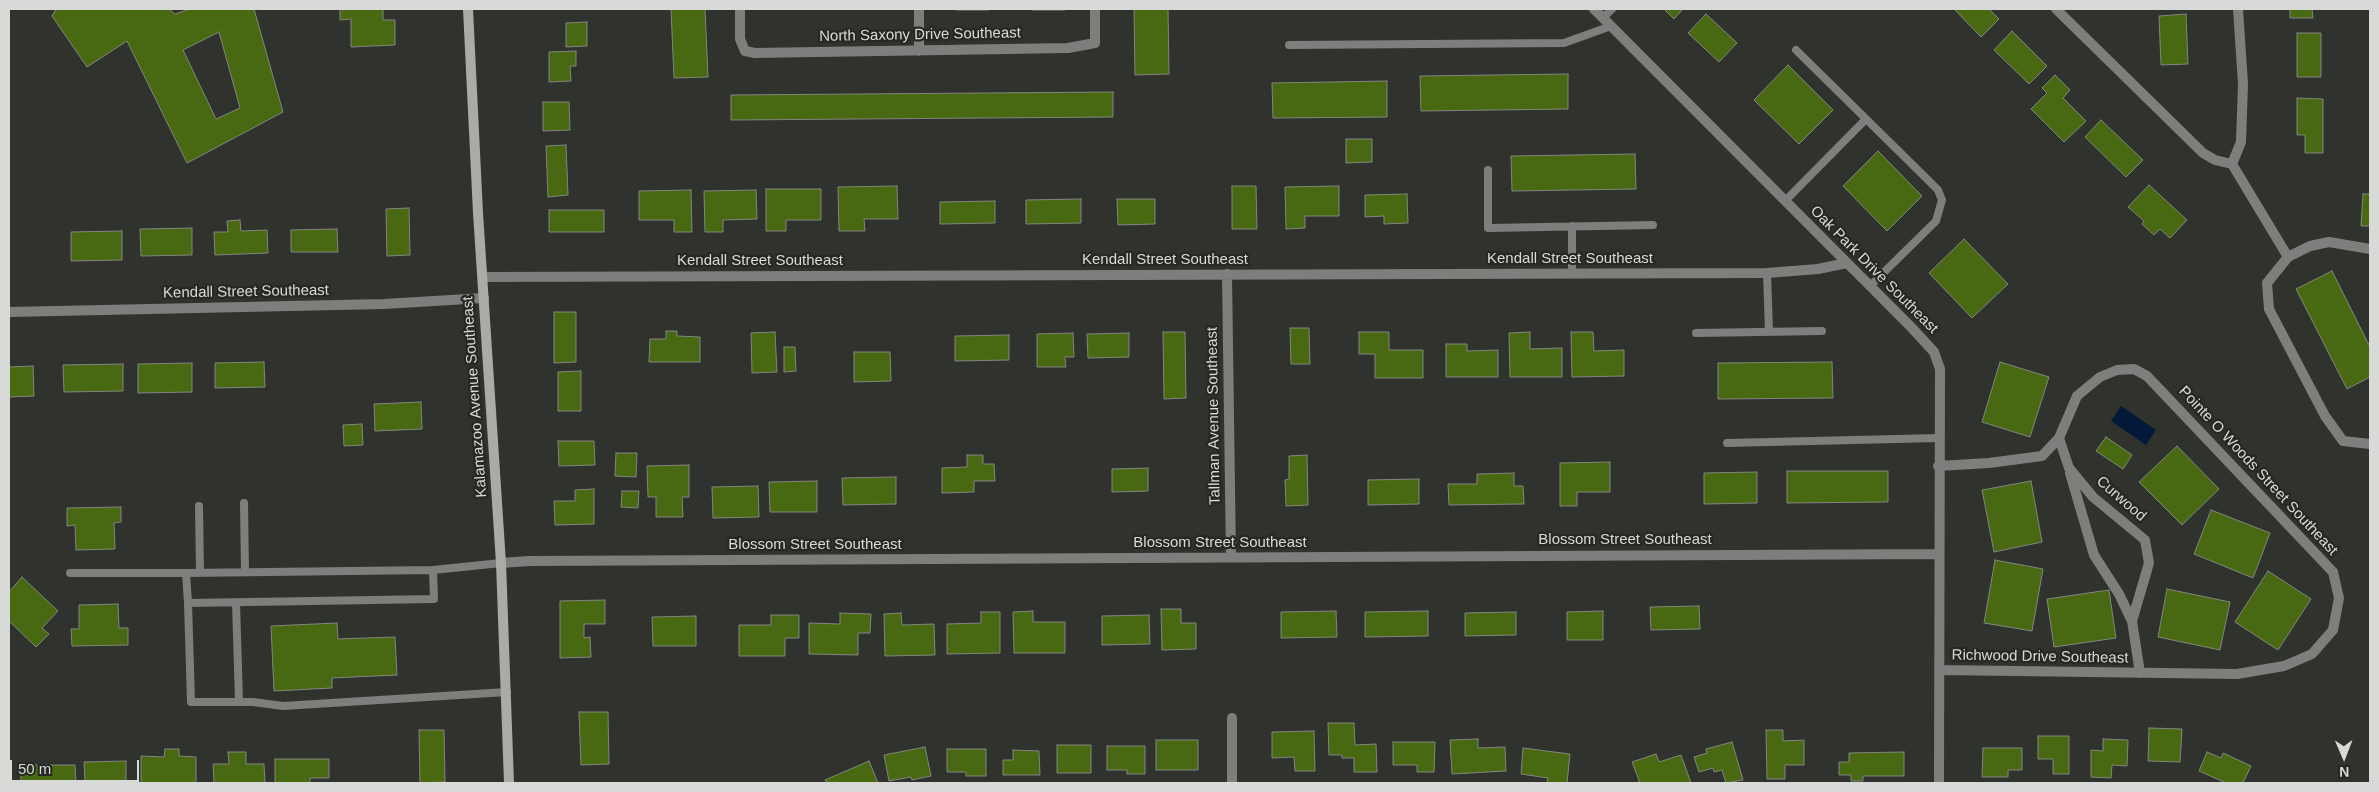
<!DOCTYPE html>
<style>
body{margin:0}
#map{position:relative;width:2379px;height:792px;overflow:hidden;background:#30322e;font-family:Arial,sans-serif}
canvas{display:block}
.frame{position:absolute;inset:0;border:10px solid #d8dad7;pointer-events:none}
.north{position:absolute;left:2319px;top:732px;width:50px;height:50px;-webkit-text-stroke:4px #262824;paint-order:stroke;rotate:179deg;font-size:14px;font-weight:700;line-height:20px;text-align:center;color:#d8dad7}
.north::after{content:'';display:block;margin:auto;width:18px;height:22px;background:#d8dad7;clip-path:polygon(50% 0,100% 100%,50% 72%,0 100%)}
.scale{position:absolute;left:10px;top:760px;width:129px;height:22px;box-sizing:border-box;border:2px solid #d8dad7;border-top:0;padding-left:6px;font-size:15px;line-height:18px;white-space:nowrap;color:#d8dad7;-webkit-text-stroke:4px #262824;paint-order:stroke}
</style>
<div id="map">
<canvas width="2379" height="792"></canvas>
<div class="frame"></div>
<div class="north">N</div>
<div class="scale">50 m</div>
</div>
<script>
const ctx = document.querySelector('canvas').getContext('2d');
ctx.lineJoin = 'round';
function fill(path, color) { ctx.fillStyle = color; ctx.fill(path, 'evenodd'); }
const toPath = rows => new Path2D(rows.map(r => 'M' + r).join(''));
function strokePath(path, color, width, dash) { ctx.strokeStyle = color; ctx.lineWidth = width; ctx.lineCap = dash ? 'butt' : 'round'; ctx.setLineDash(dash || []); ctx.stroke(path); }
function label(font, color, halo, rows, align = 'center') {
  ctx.font = font + ' Arial,sans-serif'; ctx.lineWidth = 4.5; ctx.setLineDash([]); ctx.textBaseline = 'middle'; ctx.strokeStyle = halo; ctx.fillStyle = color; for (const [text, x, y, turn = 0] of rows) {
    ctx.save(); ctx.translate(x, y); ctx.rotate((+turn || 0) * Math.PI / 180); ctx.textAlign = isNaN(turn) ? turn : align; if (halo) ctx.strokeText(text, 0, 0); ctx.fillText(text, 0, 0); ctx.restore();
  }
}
fill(toPath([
 [2121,406,2156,430,2146,445,2111,421]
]), '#021939');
const building = toPath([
 [56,9,169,9,175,14,190,9,254,9,283,112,187,163,127,41,87,67,52,16,56,9],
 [219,32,240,108,216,119,183,50,219,32],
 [340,9,383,9,383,20,395,20,395,45,351,47,351,19,340,20,340,9],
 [671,9,705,9,708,77,674,78,671,9],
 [956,9,989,9,989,10,956,10,956,9],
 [1032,9,1065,9,1065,10,1032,10,1032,9],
 [1134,9,1168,9,1169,74,1135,75,1134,9],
 [1664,9,1683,9,1674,19,1664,9],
 [1954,9,1989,9,1999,19,1981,37,1954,9],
 [2290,9,2312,9,2313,18,2290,18,2290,9],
 [1706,14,1737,43,1719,62,1688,33,1706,14],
 [2186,14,2188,64,2161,65,2159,16,2186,14],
 [587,22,587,46,566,47,566,23,587,22],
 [2012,31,2047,66,2029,84,1994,50,2012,31],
 [2297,33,2321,33,2321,77,2297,77,2297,33],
 [576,51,576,66,570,66,571,81,549,82,549,52,576,51],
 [1788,65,1833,110,1799,144,1754,100,1788,65],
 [1568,74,1568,109,1421,111,1420,76,1568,74],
 [2055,75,2070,90,2063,98,2086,121,2064,142,2031,109,2047,93,2042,88,2055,75],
 [1387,81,1387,117,1273,118,1272,83,1387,81],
 [1113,92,1113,117,731,120,731,95,1113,92],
 [2297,98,2323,99,2323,153,2305,153,2305,135,2297,135,2297,98],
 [543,102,569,102,570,130,543,131,543,102],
 [2101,120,2143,160,2126,177,2085,137,2101,120],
 [1346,139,1372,139,1372,162,1346,163,1346,139],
 [566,145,568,195,548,197,546,146,566,145],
 [1878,151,1922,196,1887,231,1843,186,1878,151],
 [1635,154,1636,189,1512,191,1511,156,1635,154],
 [2149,185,2187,220,2170,238,2160,229,2154,235,2142,224,2144,221,2128,207,2149,185],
 [897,186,898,219,864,219,865,231,839,231,838,187,897,186],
 [1232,186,1256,186,1257,229,1232,229,1232,186],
 [1339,186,1339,216,1305,216,1305,228,1286,229,1285,187,1339,186],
 [766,189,821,189,821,220,786,220,786,231,766,231,766,189],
 [691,190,692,232,674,232,674,220,639,220,639,191,691,190],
 [756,190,757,219,723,220,723,232,705,232,704,191,756,190],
 [1407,194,1408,223,1384,224,1384,216,1365,217,1365,195,1407,194],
 [2363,194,2370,194,2370,226,2361,226,2363,194],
 [1081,199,1081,223,1026,224,1026,200,1081,199],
 [1117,199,1155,199,1155,224,1118,225,1117,199],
 [995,201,995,223,940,224,940,202,995,201],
 [409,208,410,255,387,256,386,209,409,208],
 [549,210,604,210,604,232,549,232,549,210],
 [240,220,241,231,267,230,268,253,215,255,214,232,228,232,227,221,240,220],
 [192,228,192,255,141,256,140,229,192,228],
 [337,229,338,252,291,252,291,230,337,229],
 [122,231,122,260,71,261,71,232,122,231],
 [1964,239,2008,284,1972,318,1929,273,1964,239],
 [2332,271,2370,347,2370,377,2347,389,2296,289,2332,271],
 [554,312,576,312,576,362,554,363,554,312],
 [1290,328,1309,328,1310,364,1291,364,1290,328],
 [666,331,677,331,677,336,700,337,700,362,649,362,650,339,666,339,666,331],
 [775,332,777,372,752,373,751,333,775,332],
 [1163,332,1185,332,1186,398,1164,399,1163,332],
 [1359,332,1389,332,1389,350,1423,350,1423,378,1375,378,1375,354,1359,354,1359,332],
 [1530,332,1530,349,1562,348,1562,377,1510,377,1509,333,1530,332],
 [1571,332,1593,332,1594,351,1624,350,1624,376,1572,377,1571,332],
 [1073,333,1074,357,1065,357,1066,367,1037,367,1037,334,1073,333],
 [1129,333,1129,357,1088,358,1087,334,1129,333],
 [1009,335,1009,360,955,361,955,336,1009,335],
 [1446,344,1467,344,1467,351,1498,350,1498,377,1446,377,1446,344],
 [784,347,795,347,796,371,784,372,784,347],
 [854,352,890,352,891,381,854,382,854,352],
 [264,362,265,387,215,388,215,363,264,362],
 [1832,362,1833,398,1718,399,1718,363,1832,362],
 [2000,362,2049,377,2030,437,1982,422,2000,362],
 [192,363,192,392,138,393,138,364,192,363],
 [123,364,123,391,64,392,63,365,123,364],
 [33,366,34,396,9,397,9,367,33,366],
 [581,371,581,411,558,411,558,372,581,371],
 [421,402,422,429,375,431,374,404,421,402],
 [362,424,363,445,344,446,343,425,362,424],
 [2106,437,2132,455,2123,469,2096,451,2106,437],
 [558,441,594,441,595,465,559,466,558,441],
 [2177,446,2219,489,2182,525,2139,482,2177,446],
 [616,453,637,453,636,477,615,476,616,453],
 [967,455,983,455,983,464,994,464,995,481,974,481,974,492,942,493,942,468,967,467,967,455],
 [1307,455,1308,505,1286,506,1285,480,1289,479,1289,456,1307,455],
 [1610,462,1610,492,1577,492,1577,506,1560,506,1560,463,1610,462],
 [689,465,689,497,682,497,683,517,656,517,656,497,648,497,647,466,689,465],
 [1148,468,1148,491,1112,492,1112,469,1148,468],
 [1787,471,1888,471,1888,502,1787,503,1787,471],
 [1757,472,1757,503,1704,504,1704,473,1757,472],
 [1514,473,1514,486,1523,486,1524,504,1449,505,1448,484,1477,484,1477,474,1514,473],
 [896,477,896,504,843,505,842,478,896,477],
 [1419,479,1419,504,1368,505,1368,480,1419,479],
 [817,481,817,512,770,512,769,482,817,481],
 [2031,481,2042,542,1994,552,1982,490,2031,481],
 [758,486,759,517,713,518,712,487,758,486],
 [594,489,594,524,555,525,554,501,575,501,575,490,594,489],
 [622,491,639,491,638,508,621,507,622,491],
 [121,507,121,522,114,523,115,549,76,550,75,525,67,526,67,508,121,507],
 [2211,510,2270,533,2253,578,2194,554,2211,510],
 [1995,560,2043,569,2032,631,1984,623,1995,560],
 [2268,571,2311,599,2278,650,2235,622,2268,571],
 [22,577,58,611,42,628,49,634,36,647,9,621,9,592,22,577],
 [2167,589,2230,602,2220,650,2158,637,2167,589],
 [2109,590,2116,638,2054,647,2047,599,2109,590],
 [605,600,605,624,584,624,584,638,590,637,591,657,560,658,560,601,605,600],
 [118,604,119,628,128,628,128,645,72,646,71,629,79,629,79,605,118,604],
 [1699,606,1700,629,1651,630,1650,607,1699,606],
 [1161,609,1181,609,1181,623,1196,623,1196,649,1162,650,1161,609],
 [1033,611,1033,622,1065,622,1065,653,1014,653,1013,612,1033,611],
 [1336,611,1337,637,1281,638,1281,612,1336,611],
 [1428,611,1428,636,1365,637,1365,612,1428,611],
 [1603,611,1603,640,1567,640,1567,612,1603,611],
 [981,612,1000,612,1000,653,947,654,947,624,981,623,981,612],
 [1516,612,1516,635,1465,636,1465,613,1516,612],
 [840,613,871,614,870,633,858,633,858,655,809,654,809,623,840,624,840,613],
 [901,613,902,625,934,624,935,655,885,656,884,614,901,613],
 [771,615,799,615,799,638,785,638,785,656,739,656,739,625,771,625,771,615],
 [1149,615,1150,644,1102,645,1102,616,1149,615],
 [696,616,696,646,653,646,652,617,696,616],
 [337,623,338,639,395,637,397,675,332,678,332,688,274,691,271,626,337,623],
 [579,712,608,712,609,764,581,765,579,712],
 [1328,723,1354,723,1355,745,1376,744,1377,772,1354,772,1354,758,1342,758,1342,755,1329,755,1328,723],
 [2149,728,2182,729,2180,762,2148,761,2149,728],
 [419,730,444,730,445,782,420,783,419,730],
 [1766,730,1783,730,1783,741,1804,740,1804,765,1785,765,1785,779,1767,779,1766,730],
 [1314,731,1315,771,1295,771,1294,757,1272,758,1272,732,1314,731],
 [2038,736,2069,736,2069,774,2053,774,2053,759,2038,759,2038,736],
 [1478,739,1478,748,1505,747,1506,771,1452,774,1450,740,1478,739],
 [2103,739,2128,740,2127,766,2112,765,2111,778,2091,777,2091,750,2103,751,2103,739],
 [1156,740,1198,740,1198,770,1156,770,1156,740],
 [1393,742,1435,742,1434,772,1417,772,1417,765,1393,765,1393,742],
 [1732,742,1743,780,1726,783,1722,770,1714,772,1713,768,1699,772,1694,757,1707,753,1706,749,1732,742],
 [1057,745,1091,745,1091,773,1057,773,1057,745],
 [1107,746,1145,746,1145,774,1127,774,1127,770,1107,770,1107,746],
 [925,747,931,776,912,780,911,777,889,781,884,755,925,747],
 [1523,748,1570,754,1567,783,1547,783,1548,778,1521,774,1523,748],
 [1983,748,2022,748,2022,770,2008,770,2008,777,1982,777,1983,748],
 [165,749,179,749,179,756,196,757,196,783,141,783,141,756,164,757,165,749],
 [947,749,986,749,986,776,966,776,966,772,947,772,947,749],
 [1013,750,1039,751,1040,775,1003,775,1003,760,1013,760,1013,750],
 [228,752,246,752,246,764,264,764,265,783,214,783,213,764,229,764,228,752],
 [1904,752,1904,776,1863,776,1863,781,1851,781,1851,775,1839,775,1839,762,1849,762,1849,753,1904,752],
 [2207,752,2221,758,2223,753,2251,766,2243,783,2226,783,2199,771,2207,752],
 [1656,754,1659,762,1681,755,1691,783,1640,783,1632,762,1656,754],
 [275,759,329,759,329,778,310,778,310,783,275,783,275,759],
 [126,761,126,783,85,783,84,762,126,761],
 [869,761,878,783,827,783,825,780,869,761],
 [21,765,75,765,76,783,21,783,21,765]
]);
fill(building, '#486912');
strokePath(building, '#838680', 1);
strokePath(toPath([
 [1603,18,1612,9],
 [1289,45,1564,43,1611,26],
 [1796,50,1925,177,1938,190,1942,200,1936,221,1870,286],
 [1488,170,1488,228,1653,225],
 [1785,201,1866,119],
 [1572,226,1572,274],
 [1767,273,1769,332],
 [1696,333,1822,331],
 [1727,443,1939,438],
 [244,503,245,572],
 [199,506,200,572],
 [501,563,433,570,434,599,188,603,191,702,253,702,283,706,507,692],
 [70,573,186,573],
 [188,603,186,573,433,570],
 [236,603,239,701]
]), '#7e7f7d', 8);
strokePath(toPath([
 [740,9,740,39,745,51,755,53,1068,48,1095,43,1095,9],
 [919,9,919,51],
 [1594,9,1912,328,1934,352,1940,369,1939,783],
 [2056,9,2203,153,2215,160,2232,164],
 [2232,164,2241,142,2243,84,2238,9],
 [2232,164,2288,257],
 [2370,249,2329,242,2310,246,2288,257,2267,283,2269,309,2325,416,2343,441,2370,444],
 [1227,274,1231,558],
 [483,277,1767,273,1818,269,1847,263],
 [9,312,384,304,484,298],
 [2059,438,2069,468,2093,497,2145,540,2149,563,2132,621,2140,673],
 [1938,466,1989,463,2042,456,2059,438,2077,396,2100,377,2117,370,2134,369,2147,376,2333,572,2339,598,2333,630,2312,654,2284,666,2237,674,1941,670],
 [2070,473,2094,555,2119,594,2132,621],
 [501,563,529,561,1939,554],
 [1232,783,1232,718]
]), '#7e7f7d', 10);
strokePath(toPath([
 [468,9,478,213,501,563,509,783]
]), '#a9aba7', 10);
label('15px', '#d8dad7', '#262824', [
 ["North Saxony Drive Southeast",920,35,-1],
 ["Kendall Street Southeast",1570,259],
 ["Kendall Street Southeast",1165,260],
 ["Kendall Street Southeast",760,261],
 ["Oak Park Drive Southeast",1874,270,45],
 ["Kendall Street Southeast",246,292,-1],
 ["Kalamazoo Avenue Southeast",475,397,-94],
 ["Tallman Avenue Southeast",1214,416,-91],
 ["Pointe O Woods Street Southeast",2258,471,47],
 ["Curwood",2121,499,41],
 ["Blossom Street Southeast",1625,540],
 ["Blossom Street Southeast",1220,543],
 ["Blossom Street Southeast",815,545],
 ["Richwood Drive Southeast",2040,657,1]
]);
</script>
